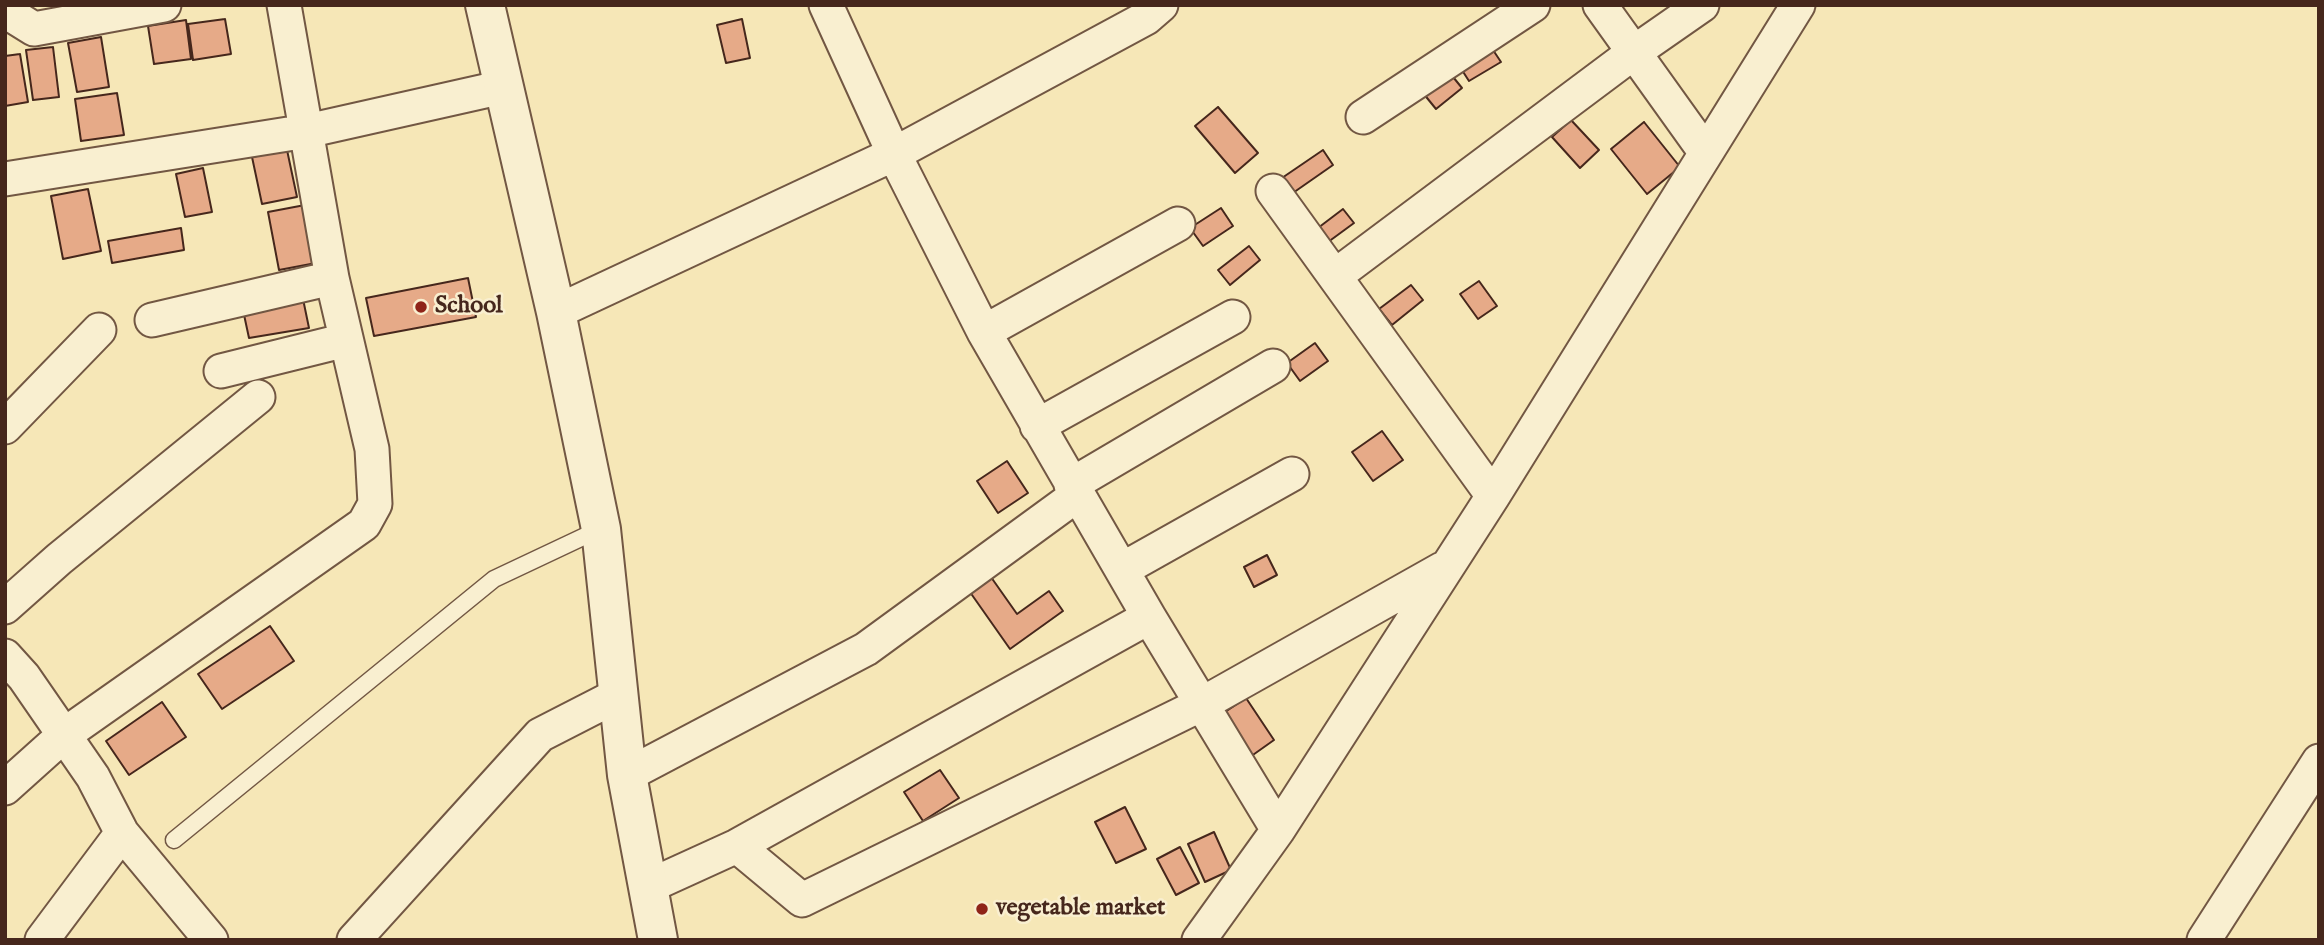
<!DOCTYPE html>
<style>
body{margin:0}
#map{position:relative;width:2324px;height:945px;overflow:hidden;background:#f6e7b7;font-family:"IM FELL English",serif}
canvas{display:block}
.frame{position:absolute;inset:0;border:7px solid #46271c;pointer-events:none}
</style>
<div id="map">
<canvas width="2324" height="945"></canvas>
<div class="frame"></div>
</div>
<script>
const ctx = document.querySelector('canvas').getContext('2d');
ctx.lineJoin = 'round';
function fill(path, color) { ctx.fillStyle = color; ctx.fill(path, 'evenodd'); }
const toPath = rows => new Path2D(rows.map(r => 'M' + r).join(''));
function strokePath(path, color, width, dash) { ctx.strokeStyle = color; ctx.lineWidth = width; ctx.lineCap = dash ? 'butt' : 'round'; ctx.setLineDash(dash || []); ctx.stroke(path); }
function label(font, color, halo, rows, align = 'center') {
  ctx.font = font + ' "IM FELL English",serif'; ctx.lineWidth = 5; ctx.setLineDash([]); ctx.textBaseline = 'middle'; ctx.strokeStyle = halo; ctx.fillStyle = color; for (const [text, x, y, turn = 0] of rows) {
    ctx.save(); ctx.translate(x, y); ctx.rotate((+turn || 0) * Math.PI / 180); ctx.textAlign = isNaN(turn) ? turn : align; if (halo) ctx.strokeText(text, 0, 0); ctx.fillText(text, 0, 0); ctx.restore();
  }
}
const building = toPath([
 [225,19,231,54,193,60,188,24,225,19],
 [742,19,750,58,726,63,717,25,742,19],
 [186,20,191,59,154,64,148,26,186,20],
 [101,37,109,87,77,92,68,43,101,37],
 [53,47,59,97,33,100,26,50,53,47],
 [1491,47,1501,62,1469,81,1460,67,1491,47],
 [20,54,28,102,5,106,5,56,20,54],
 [1449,72,1462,88,1436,109,1423,93,1449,72],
 [117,93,124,135,81,141,75,99,117,93],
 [1218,107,1258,153,1235,173,1195,126,1218,107],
 [1571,120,1599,150,1580,168,1552,137,1571,120],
 [1644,122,1680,167,1647,194,1611,149,1644,122],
 [287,150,297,197,262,204,252,157,287,150],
 [1323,150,1333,165,1290,195,1279,180,1323,150],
 [203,168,212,212,185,217,176,174,203,168],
 [88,189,101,251,63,259,51,196,88,189],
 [305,205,316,263,279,270,268,212,305,205],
 [1221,208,1233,226,1203,246,1190,228,1221,208],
 [1343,209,1354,223,1324,245,1314,231,1343,209],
 [181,228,184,250,112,263,108,241,181,228],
 [1249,246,1260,260,1230,285,1218,270,1249,246],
 [468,278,476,317,374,336,366,298,468,278],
 [1479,281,1497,306,1478,319,1460,294,1479,281],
 [1411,285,1423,300,1392,325,1379,309,1411,285],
 [303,299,309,328,249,338,243,310,303,299],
 [1315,343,1328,361,1300,381,1287,363,1315,343],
 [1382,431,1403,460,1373,481,1352,452,1382,431],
 [1007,461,1028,493,998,513,977,481,1007,461],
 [1267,555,1277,575,1254,587,1244,567,1267,555],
 [986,570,1017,614,1049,591,1063,611,1010,649,965,585,986,570],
 [270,626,294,661,222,709,198,674,270,626],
 [1246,698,1274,740,1250,757,1222,714,1246,698],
 [162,702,186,737,129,775,106,741,162,702],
 [940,770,959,798,923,821,904,792,940,770],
 [1125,807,1146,849,1116,863,1095,822,1125,807],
 [1214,832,1231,870,1205,882,1188,844,1214,832],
 [1180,847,1199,883,1176,895,1157,859,1180,847]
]);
fill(building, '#e6aa88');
strokePath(building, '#46271c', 2);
const service = toPath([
 [174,840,494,579,600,529]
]);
const minor = toPath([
 [826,5,894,154,984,332,1149,617,1278,830],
 [1600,5,1706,153],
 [5,11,34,29,164,5],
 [1363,117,1533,5],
 [5,179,307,131,503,87],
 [1273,191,1493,496],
 [1335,276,1633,53,1702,5],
 [556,312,894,154,1146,18,1161,5],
 [152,320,332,278],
 [984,332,1178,224],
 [221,371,346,340],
 [1037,426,1233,317],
 [5,427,99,330],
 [1071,485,1273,366],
 [1123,569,1292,474],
 [5,607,59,559,258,397],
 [5,656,24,677,93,777,122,833,211,940],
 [627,775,866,649,1077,495],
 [5,788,64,735,364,524,375,504,372,449,332,278,284,5],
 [737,846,802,900,1202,704,1442,569],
 [647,887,737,846,1149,617],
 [42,940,122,833],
 [354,940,540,735,618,695],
 [1199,940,1278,830,1493,496,1798,5],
 [2204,940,2319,761]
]);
const tertiary = toPath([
 [485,5,556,312,601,529,627,775,658,940]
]);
strokePath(service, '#725743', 19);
strokePath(minor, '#725743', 37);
strokePath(tertiary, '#725743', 42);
strokePath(service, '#f9efd0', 16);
strokePath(minor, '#f9efd0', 33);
strokePath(tertiary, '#f9efd0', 38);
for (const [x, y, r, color] of [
 [421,307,7,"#8f2418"],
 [982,909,7,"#8f2418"]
]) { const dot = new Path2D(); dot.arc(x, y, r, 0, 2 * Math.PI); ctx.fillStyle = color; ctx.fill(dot); strokePath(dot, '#f9efd0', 2.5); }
label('bold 24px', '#46271c', '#f9efd0', [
 ["School",435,307],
 ["vegetable market",996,909]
], 'left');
</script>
